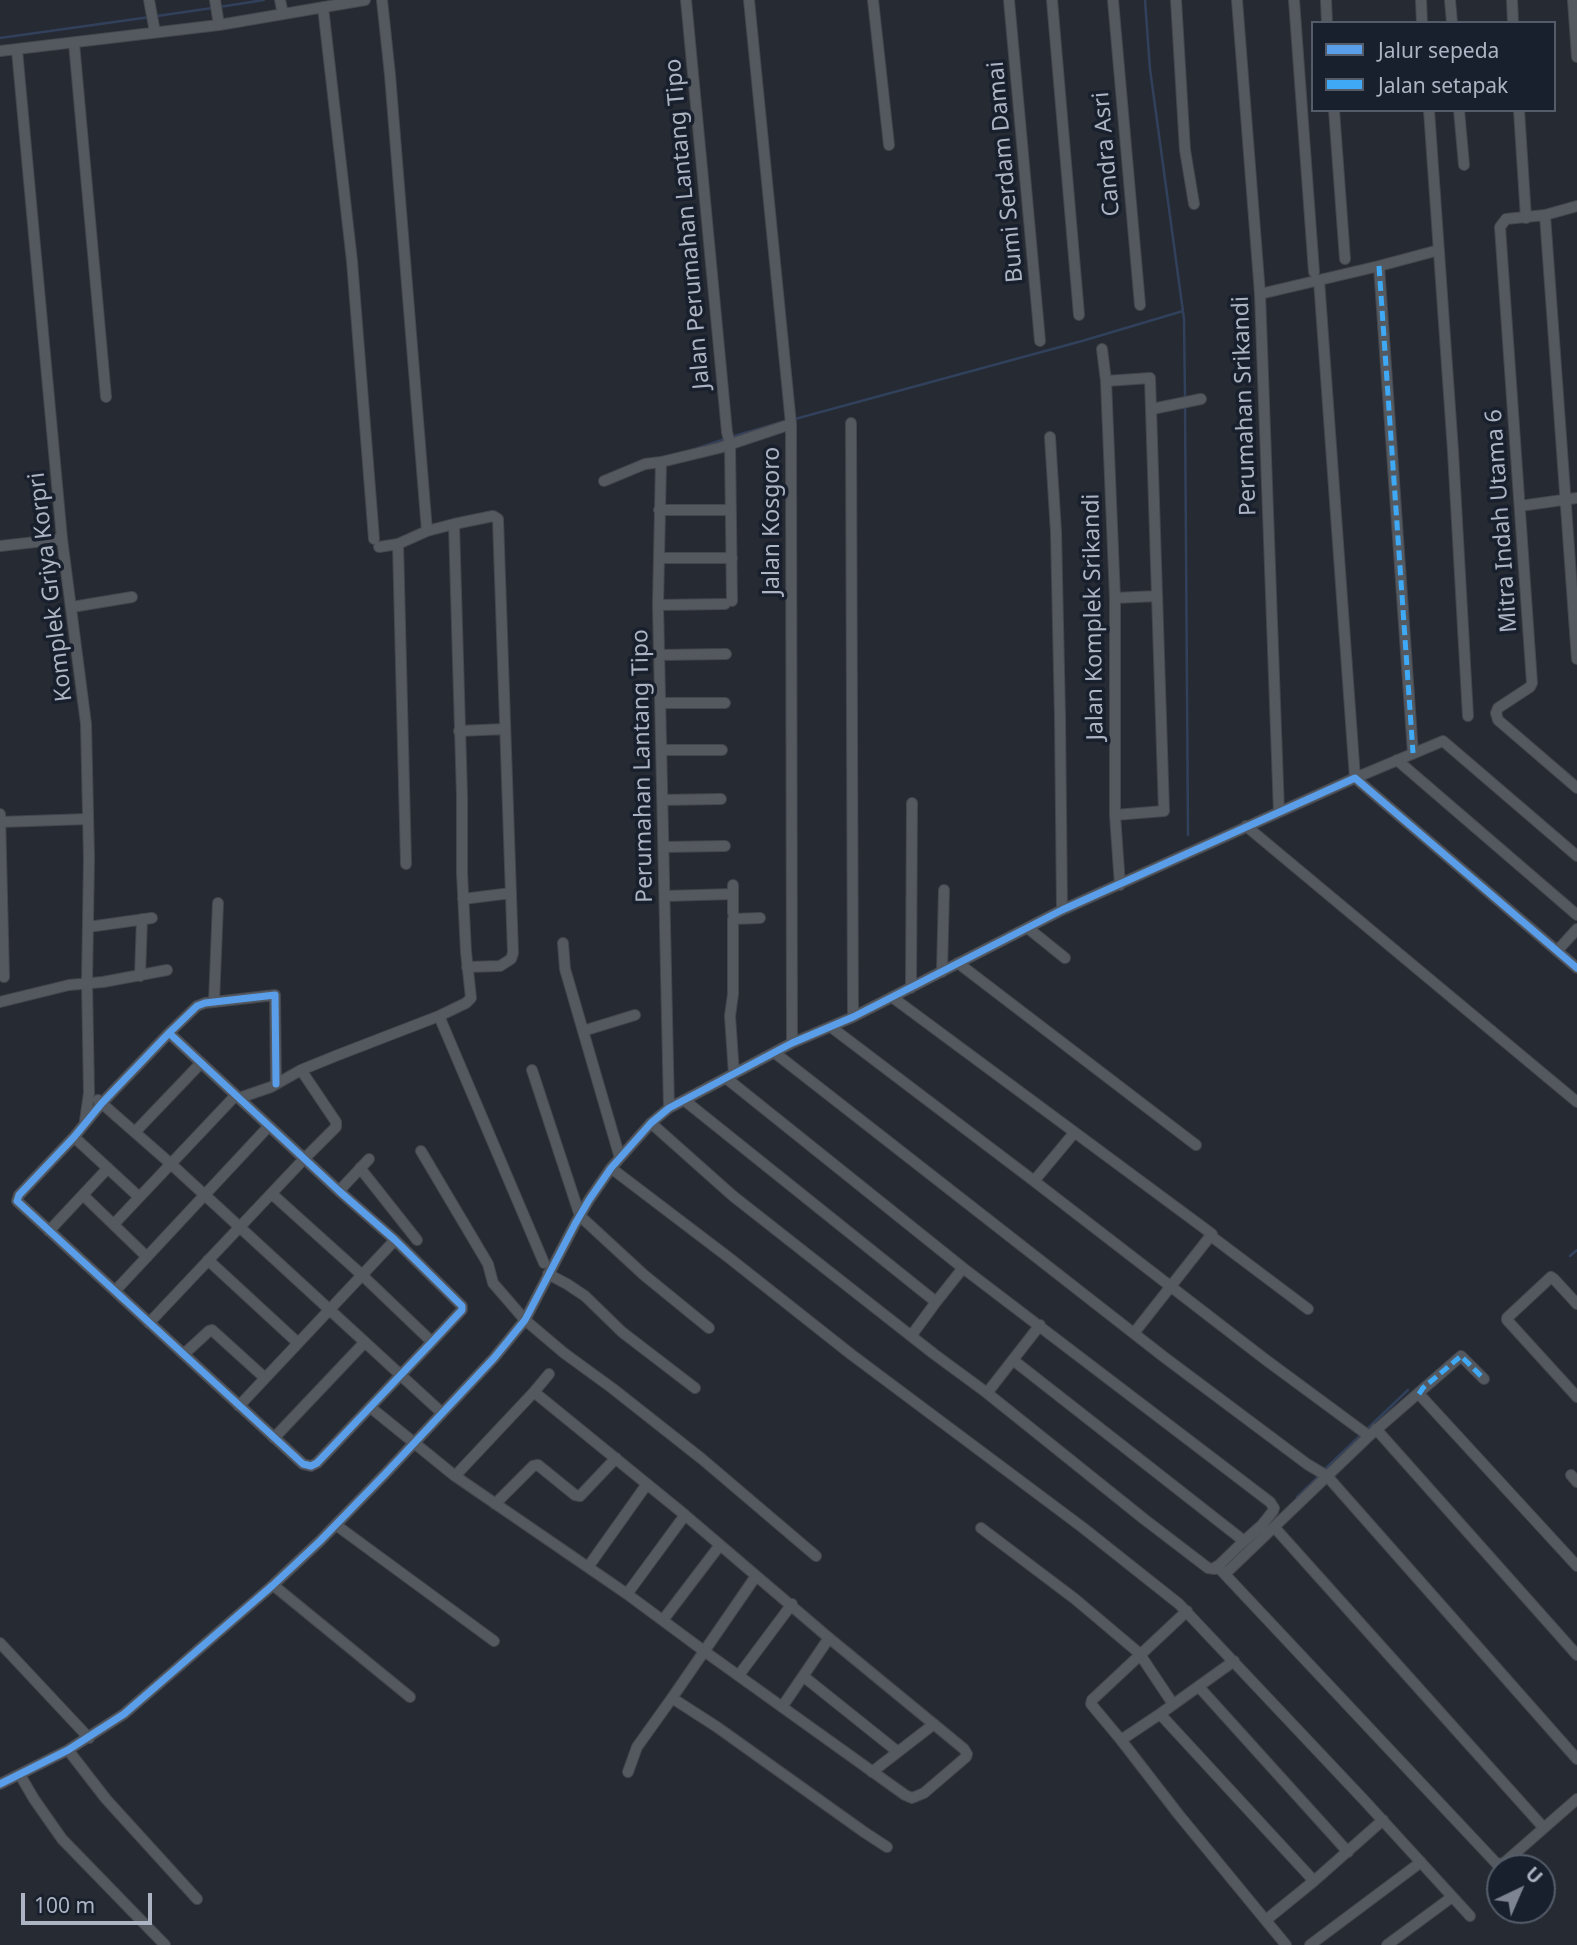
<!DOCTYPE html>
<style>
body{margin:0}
#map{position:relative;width:1577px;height:1945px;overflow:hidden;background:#262a32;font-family:"Noto Sans",sans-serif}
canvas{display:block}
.legend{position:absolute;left:1311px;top:21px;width:245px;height:91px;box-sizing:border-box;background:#19202d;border:2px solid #545c6a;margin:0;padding:9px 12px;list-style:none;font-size:21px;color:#adb5c5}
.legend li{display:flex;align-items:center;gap:14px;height:35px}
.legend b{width:35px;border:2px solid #545c6a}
.north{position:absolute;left:1486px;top:1854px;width:70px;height:70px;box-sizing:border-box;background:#19202d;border:2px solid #545c6a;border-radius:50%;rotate:44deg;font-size:19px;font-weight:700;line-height:28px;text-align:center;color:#adb5c5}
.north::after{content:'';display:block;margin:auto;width:24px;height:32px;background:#7e8492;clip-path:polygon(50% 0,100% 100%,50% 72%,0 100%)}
.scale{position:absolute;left:21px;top:1893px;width:131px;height:32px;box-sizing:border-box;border:4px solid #adb5c5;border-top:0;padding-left:9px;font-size:21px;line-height:24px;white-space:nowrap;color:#adb5c5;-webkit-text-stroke:5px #19202d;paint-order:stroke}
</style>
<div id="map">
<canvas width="1577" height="1945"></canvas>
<ul class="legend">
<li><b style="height:9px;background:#5a9eea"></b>Jalur sepeda</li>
<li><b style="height:9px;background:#3fa9f5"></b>Jalan setapak</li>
</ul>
<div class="north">U</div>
<div class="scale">100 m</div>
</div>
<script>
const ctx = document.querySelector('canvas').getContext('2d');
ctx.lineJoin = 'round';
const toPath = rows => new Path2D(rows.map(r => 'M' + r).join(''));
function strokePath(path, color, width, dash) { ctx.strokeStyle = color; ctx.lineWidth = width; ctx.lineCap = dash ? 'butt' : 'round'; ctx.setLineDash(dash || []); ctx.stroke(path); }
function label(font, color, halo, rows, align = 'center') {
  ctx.font = font + ' "Noto Sans",sans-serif'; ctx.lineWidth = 7; ctx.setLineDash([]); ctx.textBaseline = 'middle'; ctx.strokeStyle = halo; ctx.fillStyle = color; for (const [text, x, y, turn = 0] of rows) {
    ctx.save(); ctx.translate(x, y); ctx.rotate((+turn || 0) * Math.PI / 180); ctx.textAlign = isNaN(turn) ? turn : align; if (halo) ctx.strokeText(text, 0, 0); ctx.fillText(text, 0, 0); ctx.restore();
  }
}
strokePath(toPath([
 [1145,0,1150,69,1184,319,1185,398],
 [219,7,264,0],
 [157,16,212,8],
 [0,38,150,17],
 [1185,404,1188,835],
 [795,419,1082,341,1183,311],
 [731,437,782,422],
 [698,448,725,439],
 [1570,1256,1577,1250],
 [1324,1470,1408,1390],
 [1297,1497,1320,1475]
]), '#31415c', 2.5);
const street = toPath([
 [149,0,155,32],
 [215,0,219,25],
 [280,0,283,14],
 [382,0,390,75,427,531],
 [686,0,727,432,730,444,732,601],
 [749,0,791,424,792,1043],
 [873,0,889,145],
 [1009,0,1040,341],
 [1052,0,1079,315],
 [1113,0,1140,305],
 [1176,0,1185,150,1194,204],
 [1237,0,1260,294,1279,812],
 [1294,0,1314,272],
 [1326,0,1327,23],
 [1421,0,1422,23],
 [1450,0,1452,23],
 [1512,0,1513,23],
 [1573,0,1577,57],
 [323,7,352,261,374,539],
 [74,43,106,397],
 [17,50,62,539,86,724,89,858,87,983,89,1093,85,1121],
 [0,51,219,25,365,0],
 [1334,110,1345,259],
 [1429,110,1453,451,1468,716],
 [1459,110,1464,165],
 [1519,110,1526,218],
 [1577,206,1545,215,1506,219,1500,227,1532,683,1530,687,1498,708,1496,713,1498,720,1577,788],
 [1545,215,1577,659],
 [1379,266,1413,753],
 [1319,280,1355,778,1443,741,1577,856],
 [1260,294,1379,266,1439,250],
 [1102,349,1106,381,1115,598,1115,815,1120,885],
 [1106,381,1150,378,1164,811,1115,815],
 [1152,409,1201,399],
 [851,423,853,1017],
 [1050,437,1056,532,1060,716,1062,910],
 [604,481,645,464,661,462],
 [1520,506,1577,498],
 [659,510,730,510],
 [398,544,406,864],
 [0,546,62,539],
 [379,547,398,544,427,531,454,524,493,516,498,519,513,953,511,959,500,966,467,967],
 [659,558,732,558],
 [1115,598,1157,596],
 [658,605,725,604],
 [72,607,132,597],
 [659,655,726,654],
 [661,703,725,703],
 [459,731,505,729],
 [662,750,722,750],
 [1397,760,1577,915],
 [663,800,721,799],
 [0,814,4,977],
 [0,822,88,819],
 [1246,826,1577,1102],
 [664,847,725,846],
 [733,885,733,913],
 [665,896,733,894],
 [463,899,511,893],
 [88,927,152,918],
 [1029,929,1065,958],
 [563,943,565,969,620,1158],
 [1557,951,1577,929],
 [958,963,1196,1145],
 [942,972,944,890],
 [140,976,142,919],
 [911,988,912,803],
 [892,997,1212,1234,1134,1333],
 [0,1002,69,985,103,982,167,970],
 [214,1002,218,903],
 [439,1016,544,1263],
 [831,1027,1034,1181,1074,1133],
 [583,1031,635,1015],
 [169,1033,339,1191,395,1240,462,1306,462,1310,432,1342,317,1463,311,1466,303,1464,17,1201,19,1195,74,1137,102,1103,169,1033,197,1006,205,1003,275,995,276,1084],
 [775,1053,1164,1357,1307,1464,1327,1476,1577,1759],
 [532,1070,580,1216,644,1275,709,1328],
 [734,1074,730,1016,733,994,733,919,760,918],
 [726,1078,963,1268,1270,1502,1274,1508,1273,1511,1262,1525,1244,1541],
 [239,1098,271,1087,301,1070,338,1055,439,1016,466,1003,471,998,466,952,462,873,462,796,454,524],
 [98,1100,171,1164,442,1413],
 [684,1100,936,1302,963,1268],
 [669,1108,658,605,661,462,719,448,791,424],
 [651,1123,733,1196,934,1354,987,1393,1144,1519,1208,1568,1215,1569,1244,1541,1013,1360],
 [135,1132,201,1063],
 [74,1137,139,1197],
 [421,1151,488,1264,493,1283,525,1320,564,1353,612,1388,702,1459,816,1556],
 [360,1168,417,1240],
 [611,1168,728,1257,852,1355,1082,1527,1179,1604,1363,1799,1470,1916],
 [1034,1181,1266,1360,1369,1436,1461,1356,1484,1379],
 [339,1191,369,1159],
 [272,1194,362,1275,432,1342],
 [83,1195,147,1257],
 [114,1224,236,1095],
 [49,1231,108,1168],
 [1211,1236,1308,1309],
 [208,1260,298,1343],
 [548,1274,567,1284,585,1296,622,1332,695,1388],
 [115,1291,269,1126],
 [1577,1304,1554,1279,1551,1277,1507,1318,1507,1320,1577,1397],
 [149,1323,304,1159,336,1127,336,1122,301,1070],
 [911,1336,936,1302],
 [184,1354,209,1331,212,1330,265,1378],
 [987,1393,1040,1325],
 [1419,1394,1577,1566],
 [239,1406,395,1240],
 [370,1407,455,1476,534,1392],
 [1376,1429,1577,1655],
 [274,1438,365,1342],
 [1571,1475,1577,1482],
 [455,1476,627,1594,704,1651,905,1795,912,1798,924,1793,966,1757,967,1754,964,1749,829,1638,685,1515,534,1392,549,1374],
 [495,1504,533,1466,538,1465,575,1495,580,1496,616,1458],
 [336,1525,494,1641],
 [981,1528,1075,1599,1139,1653,1173,1704],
 [1275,1528,1543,1827],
 [1217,1566,1497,1864,1504,1863,1577,1799],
 [588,1567,647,1484],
 [1225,1574,1369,1436],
 [756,1576,672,1698,717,1727,864,1832,887,1847],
 [273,1585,410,1697],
 [627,1594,685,1515],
 [1187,1611,1092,1700,1091,1704,1121,1740,1179,1815,1286,1945],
 [663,1620,720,1545],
 [0,1643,89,1738],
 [739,1675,792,1604],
 [803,1676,898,1752],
 [1199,1687,1348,1852],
 [782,1707,829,1638],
 [1160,1714,1314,1881],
 [1121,1740,1160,1714,1234,1661],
 [68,1750,106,1799,197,1899],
 [628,1772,637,1747,672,1698],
 [872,1772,934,1724],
 [20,1775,34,1799,62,1839,165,1945],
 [0,1784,68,1750,124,1714,273,1585,320,1541,386,1473,494,1358,525,1320,575,1224,589,1200,611,1168,651,1123,669,1108,792,1043,853,1017,1062,910,1355,778,1577,968],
 [1266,1920,1314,1881,1383,1820],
 [1310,1945,1421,1862],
 [1387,1945,1452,1897]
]);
strokePath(street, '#44464d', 12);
strokePath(street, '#545960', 10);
strokePath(toPath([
 [1379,266,1413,753],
 [1419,1394,1423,1388,1461,1356,1484,1379]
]), '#3fa9f5', 5, [10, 5]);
strokePath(toPath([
 [169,1033,339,1191,395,1240,462,1306,462,1310,432,1342,317,1463,311,1466,303,1464,17,1201,19,1195,74,1137,102,1103,169,1033,197,1006,205,1003,275,995,276,1084],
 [0,1784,68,1750,124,1714,273,1585,320,1541,386,1473,494,1358,525,1320,575,1224,589,1200,611,1168,651,1123,669,1108,792,1043,853,1017,1062,910,1355,778,1577,968]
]), '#5a9eea', 7);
label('23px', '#adb5c5', '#19202d', [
 ["Candra Asri",1107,154,-95],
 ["Bumi Serdam Damai",1006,172,-95],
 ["Jalan Perumahan Lantang Tipo",688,224,-95],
 ["Perumahan Srikandi",1245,406,-92],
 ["Jalan Kosgoro",772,521,-90],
 ["Mitra Indah Utama 6",1502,521,-94],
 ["Komplek Griya Korpri",51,587,-97],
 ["Jalan Komplek Srikandi",1094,617,-91],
 ["Perumahan Lantang Tipo",643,766,-91]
]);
</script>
